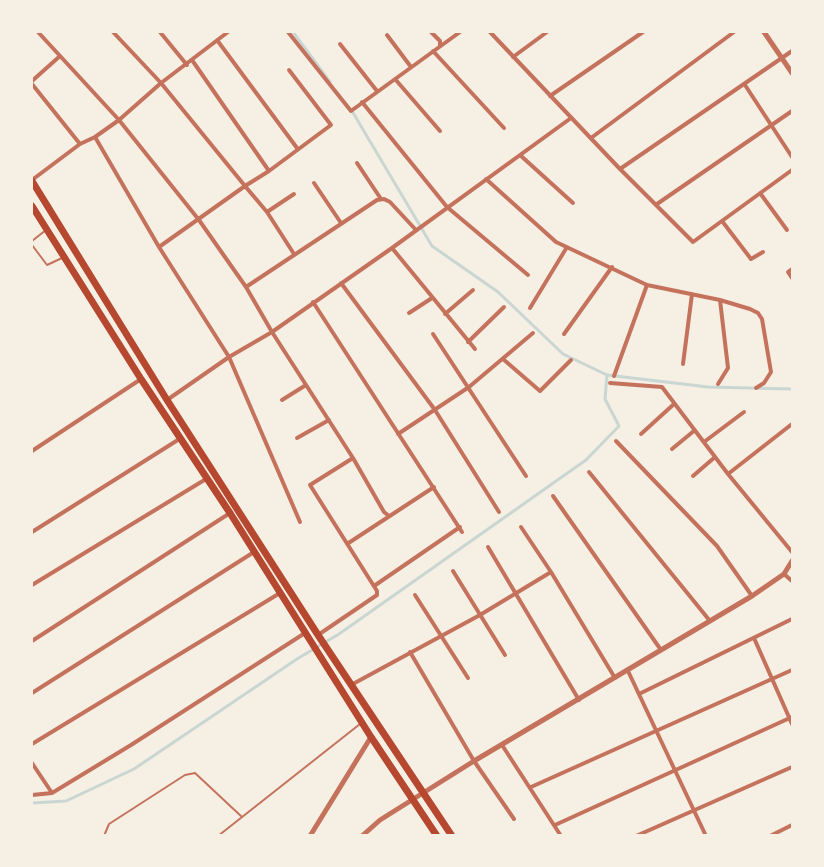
<!DOCTYPE html>
<style>
body{margin:0}
#map{position:relative;width:824px;height:867px;overflow:hidden;background:#f6efe4;font-family:Poppins,sans-serif}
canvas{display:block}
.frame{position:absolute;inset:0;border:33px solid #f6efe4;pointer-events:none}
</style>
<div id="map">
<canvas width="824" height="867"></canvas>
<div class="frame"></div>
</div>
<script>
const ctx = document.querySelector('canvas').getContext('2d');
ctx.lineJoin = 'round';
const toPath = rows => new Path2D(rows.map(r => 'M' + r).join(''));
function strokePath(path, color, width, dash) { ctx.strokeStyle = color; ctx.lineWidth = width; ctx.lineCap = dash ? 'butt' : 'round'; ctx.setLineDash(dash || []); ctx.stroke(path); }
strokePath(toPath([
 [293,32,330,82],
 [352,111,432,246,498,292,563,354,607,375,708,387,792,389],
 [32,803,66,801,134,769,297,659,339,634,586,460,619,426,605,399,607,375]
]), '#c9d6d2', 3);
strokePath(toPath([
 [32,241,46,230],
 [32,245,47,265,62,258],
 [104,836,109,824,185,775,195,773,242,817],
 [218,836,360,724]
]), '#c5725c', 2);
strokePath(toPath([
 [38,32,119,120,199,220,246,287,272,332,353,458,384,512,389,516],
 [113,32,161,83,245,186,267,212,294,254],
 [160,32,187,65],
 [288,32,351,111,460,32],
 [431,32,440,41,440,46],
 [490,32,620,169,693,242,792,170],
 [387,35,411,67],
 [217,40,297,148],
 [340,44,377,91],
 [433,51,504,128],
 [513,57,547,32],
 [192,60,269,171],
 [395,79,440,131],
 [32,81,60,56],
 [32,84,80,144],
 [745,85,792,157],
 [550,96,643,32],
 [362,102,447,207,528,275],
 [95,137,159,247,229,357,300,522],
 [591,138,734,32],
 [520,155,573,203],
 [357,163,381,199],
 [620,169,792,51],
 [486,179,556,242,647,285,720,300,728,368,718,384],
 [32,180,80,144,95,137,119,120,161,83,228,32],
 [314,183,341,223],
 [760,193,787,230],
 [657,204,792,111],
 [267,212,294,194],
 [722,221,751,259,763,252],
 [159,247,245,186,269,171,331,125,289,70],
 [392,248,475,349],
 [792,269,788,272,792,278],
 [341,283,435,410,499,512],
 [246,287,377,200,384,199,390,202,416,230],
 [720,300,750,309,758,313,762,319,771,372,764,383,756,388],
 [313,302,462,532],
 [530,308,567,247],
 [409,313,432,298],
 [445,314,473,290],
 [433,334,526,476],
 [564,334,612,267],
 [468,342,504,307],
 [503,359,540,391,571,360],
 [683,364,692,294],
 [614,376,647,285],
 [610,383,662,387,728,474,792,552],
 [167,400,229,357,272,332,392,248,571,118],
 [282,400,306,385],
 [398,434,469,387,533,333],
 [641,434,674,404],
 [297,438,329,420],
 [616,441,717,546,752,596],
 [704,442,744,412],
 [672,449,695,430],
 [32,451,141,379],
 [589,472,710,621],
 [728,474,792,424],
 [693,476,715,457],
 [553,496,661,650],
 [521,527,551,572,615,678],
 [32,532,181,438],
 [347,544,434,487],
 [488,547,579,700],
 [453,571,505,655],
 [784,574,792,581],
 [32,585,206,479],
 [374,586,460,527],
 [415,595,468,678],
 [318,635,377,595,377,591,310,485,353,458],
 [754,638,792,724],
 [32,641,230,513],
 [410,652,474,761,514,819],
 [628,671,706,836],
 [351,685,480,615,551,572],
 [32,693,254,552],
 [639,694,792,619],
 [32,744,280,593],
 [502,745,561,836],
 [32,763,52,793],
 [531,787,792,670],
 [32,795,52,793,131,745,305,633],
 [555,825,792,717],
 [636,836,792,767],
 [770,836,792,825]
]), '#c5725c', 4);
strokePath(toPath([
 [764,32,792,73],
 [310,836,371,737],
 [362,836,380,820,474,761,752,596,784,574,792,561]
]), '#c5725c', 5);
strokePath(toPath([
 [32,181,167,400,318,635,452,836],
 [32,206,141,379,230,513,371,737,437,836]
]), '#b5482f', 7);
</script>
